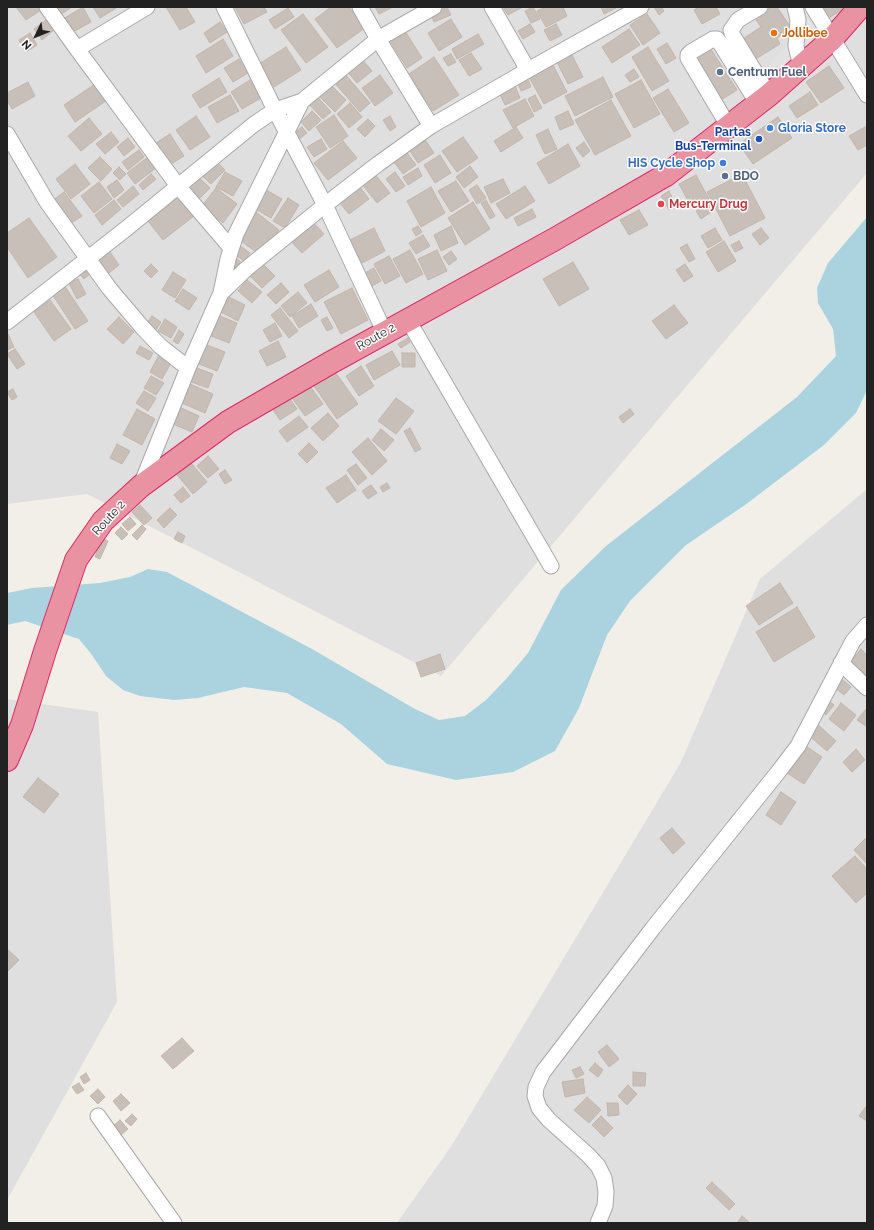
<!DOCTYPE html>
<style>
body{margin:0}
#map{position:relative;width:874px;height:1230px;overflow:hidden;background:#f2efe9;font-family:Raleway,sans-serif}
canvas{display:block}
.frame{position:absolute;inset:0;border:8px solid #222;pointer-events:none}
.north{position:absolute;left:16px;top:16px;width:40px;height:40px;-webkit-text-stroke:3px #fff;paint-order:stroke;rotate:227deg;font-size:11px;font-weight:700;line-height:16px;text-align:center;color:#222}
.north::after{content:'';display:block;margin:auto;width:14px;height:18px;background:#222;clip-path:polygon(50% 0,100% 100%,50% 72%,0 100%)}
</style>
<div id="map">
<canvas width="874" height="1230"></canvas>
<div class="frame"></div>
<div class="north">N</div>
</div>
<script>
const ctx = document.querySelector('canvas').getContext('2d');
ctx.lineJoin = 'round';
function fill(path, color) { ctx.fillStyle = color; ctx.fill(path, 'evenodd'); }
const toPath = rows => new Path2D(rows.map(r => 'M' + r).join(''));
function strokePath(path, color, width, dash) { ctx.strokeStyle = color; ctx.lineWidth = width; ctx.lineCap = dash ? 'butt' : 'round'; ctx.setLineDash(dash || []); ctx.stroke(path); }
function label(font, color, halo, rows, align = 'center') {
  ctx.font = font + ' Raleway,sans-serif'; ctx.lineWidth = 3; ctx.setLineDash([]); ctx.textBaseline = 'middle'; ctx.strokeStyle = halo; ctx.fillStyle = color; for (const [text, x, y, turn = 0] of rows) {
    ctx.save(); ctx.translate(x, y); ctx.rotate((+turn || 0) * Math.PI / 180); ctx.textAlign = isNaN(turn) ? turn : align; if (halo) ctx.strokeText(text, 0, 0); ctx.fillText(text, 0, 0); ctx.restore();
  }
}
fill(toPath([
 [7,7,867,7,867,173,441,676,87,494,7,504],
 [867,489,867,1223,397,1223,452,1145,681,762,760,579],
 [7,699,98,712,117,1002,7,1200]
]), '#e0dfdf');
fill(toPath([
 [806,8,820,32,777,74,770,62,808,28,800,13]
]), '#e2e2e2');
fill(toPath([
 [867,217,867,390,856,413,824,445,745,505,686,545,630,601,607,635,579,708,555,751,513,772,456,780,387,764,341,724,287,693,244,687,198,698,174,700,140,696,123,690,106,676,92,655,79,639,25,621,7,625,7,593,32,588,100,583,130,577,148,569,167,572,312,649,415,709,439,720,465,716,486,700,507,678,528,653,561,590,606,546,797,397,836,356,833,329,818,303,817,288,828,263]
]), '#aad3df');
const building = toPath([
 [16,7,39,7,41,10,26,20,16,7],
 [55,7,72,7,60,15,55,7],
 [83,7,91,22,71,33,63,19,83,7],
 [93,7,118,7,100,18,93,7],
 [166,7,186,7,195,22,180,30,166,7],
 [235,7,264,7,267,12,244,24,235,7],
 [331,7,349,7,365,28,337,48,315,19,331,7],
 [375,7,393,7,379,14,375,7],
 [437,7,447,7,451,15,434,22,429,10,437,7],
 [503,7,523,7,508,15,503,7],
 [533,7,540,19,531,23,525,11,533,7],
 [546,7,563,7,567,16,546,27,537,11,546,7],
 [601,7,615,7,616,8,604,14,601,7],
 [654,7,661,7,664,11,659,15,654,7],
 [699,7,716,7,720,14,702,24,694,10,699,7],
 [769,7,777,7,792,29,777,38,780,44,754,60,741,40,761,27,754,17,769,7],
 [820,7,847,7,827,19,820,7],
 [288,8,294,17,275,29,269,20,288,8],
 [303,14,328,47,306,63,281,30,303,14],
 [647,14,660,33,643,45,630,25,647,14],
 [451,19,462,37,439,51,428,33,451,19],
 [46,20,54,30,42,40,34,29,46,20],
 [220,22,227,32,210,43,204,33,220,22],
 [530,24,535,32,523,39,518,31,530,24],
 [556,24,562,35,550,41,544,30,556,24],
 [629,29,640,45,612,63,602,47,629,29],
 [405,31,422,58,407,68,390,41,405,31],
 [30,33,37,45,26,52,19,40,30,33],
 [478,34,484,44,457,59,452,49,478,34],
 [223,39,233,56,206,73,196,56,223,39],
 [667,43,676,58,666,64,657,49,667,43],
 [709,46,737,90,721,100,693,56,709,46],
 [286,47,301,70,274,87,259,64,286,47],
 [648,47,669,81,652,91,632,57,648,47],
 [471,53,482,69,469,76,459,60,471,53],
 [451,54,456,62,448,66,443,58,451,54],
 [572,55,583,77,568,84,557,62,572,55],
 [434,57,459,95,433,111,409,74,434,57],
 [361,58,372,71,357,83,346,70,361,58],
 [239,59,248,73,233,82,224,68,239,59],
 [553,65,567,92,544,104,529,77,553,65],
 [829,66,844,88,821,103,806,82,829,66],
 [634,69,639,77,630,82,625,75,634,69],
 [343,72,370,103,360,112,333,81,343,72],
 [526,74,531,87,521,91,516,78,526,74],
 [380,75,393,93,375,106,362,88,380,75],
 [603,77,613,97,575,116,565,96,603,77],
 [219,78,227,92,200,108,192,95,219,78],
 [250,80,261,98,242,109,231,92,250,80],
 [641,80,660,114,634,128,615,94,641,80],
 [513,81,520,98,505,105,497,88,513,81],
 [28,82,35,96,12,109,7,100,7,93,28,82],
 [95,84,106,101,75,122,64,105,95,84],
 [330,84,346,100,335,112,318,95,330,84],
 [668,89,689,123,674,132,653,98,668,89],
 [810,92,818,105,797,118,789,106,810,92],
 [315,94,331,112,323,119,307,102,315,94],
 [230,95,239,111,217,123,208,107,230,95],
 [535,95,542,108,534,112,528,99,535,95],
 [525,99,534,116,513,128,503,110,525,99],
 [611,100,631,136,595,155,575,120,611,100],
 [350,103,362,117,349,128,337,114,350,103],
 [312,111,321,120,309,131,301,122,312,111],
 [568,111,574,124,560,130,555,117,568,111],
 [334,115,348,136,330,148,316,127,334,115],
 [196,116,210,137,190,150,176,130,196,116],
 [390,116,396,127,390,131,383,120,390,116],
 [778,117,792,138,753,164,739,144,778,117],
 [89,118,102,134,81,151,68,136,89,118],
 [368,119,375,126,365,137,357,129,368,119],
 [867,126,867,145,858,150,849,136,867,126],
 [302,127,307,133,298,140,294,133,302,127],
 [516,127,523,138,501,152,494,141,516,127],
 [548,129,557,149,545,154,536,135,548,129],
 [111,132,119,142,105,154,96,144,111,132],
 [170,134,184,156,171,164,156,143,170,134],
 [422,135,434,153,418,163,406,145,422,135],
 [463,137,478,158,457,172,442,151,463,137],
 [128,138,135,147,124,156,117,147,128,138],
 [321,139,327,149,314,157,307,147,321,139],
 [343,141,357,158,328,180,314,163,343,141],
 [584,142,590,151,583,157,576,148,584,142],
 [568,144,580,166,549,184,537,163,568,144],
 [139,150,144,157,128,170,122,162,139,150],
 [407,153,416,165,403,174,394,162,407,153],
 [440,155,451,173,435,183,424,165,440,155],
 [100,157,112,169,101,181,88,168,100,157],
 [148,157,156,168,135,184,127,173,148,157],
 [213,158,225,170,211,184,199,173,213,158],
 [75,164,90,184,71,199,56,179,75,164],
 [470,166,478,177,464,188,456,177,470,166],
 [119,167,126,174,120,180,113,173,119,167],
 [418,168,422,176,408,185,403,177,418,168],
 [225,172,242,181,233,196,216,187,225,172],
 [395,172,405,186,396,192,386,179,395,172],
 [374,173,390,193,377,203,361,183,374,173],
 [151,174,156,179,143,190,139,185,151,174],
 [742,174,765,218,730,236,707,192,742,174],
 [196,175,210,188,199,199,185,186,196,175],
 [696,175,709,199,692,208,679,184,696,175],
 [503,179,510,193,491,203,484,187,503,179],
 [117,180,124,190,114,198,107,187,117,180],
 [456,181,469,201,451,212,438,191,456,181],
 [99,182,112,199,94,213,81,196,99,182],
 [357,183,369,199,349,214,336,198,357,183],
 [477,185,486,198,477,204,469,190,477,185],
 [133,186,139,194,123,207,117,200,133,186],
 [525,186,535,201,506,219,496,204,525,186],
 [261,187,282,199,271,218,250,206,261,187],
 [431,187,445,213,421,227,407,201,431,187],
 [216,188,237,204,223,223,202,206,216,188],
 [669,191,676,206,669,210,661,196,669,191],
 [64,192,82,216,68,225,51,202,64,192],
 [175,192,194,216,163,240,144,216,175,192],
 [288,198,299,205,285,228,273,221,288,198],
 [114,200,121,209,102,225,95,215,114,200],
 [486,200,495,216,490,219,481,203,486,200],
 [473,202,490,229,465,245,448,218,473,202],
 [709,202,714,210,701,219,696,211,709,202],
 [532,209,536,217,518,226,514,218,532,209],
 [639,210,648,225,629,235,620,220,639,210],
 [256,212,279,230,260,255,237,238,256,212],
 [29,218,57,257,28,278,7,247,7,233,29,218],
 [311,220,324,234,302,253,289,239,311,220],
 [418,226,422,232,416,236,412,229,418,226],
 [451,226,458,243,441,251,434,235,451,226],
 [374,228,385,251,362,263,350,240,374,228],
 [715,228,722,240,708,248,701,236,715,228],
 [761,228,769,238,760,245,752,234,761,228],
 [423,235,430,246,416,254,409,243,423,235],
 [724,241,736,261,718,272,706,252,724,241],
 [739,241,743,248,735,252,731,245,739,241],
 [687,244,695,259,689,262,680,248,687,244],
 [239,245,250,253,244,261,233,253,239,245],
 [410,250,423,274,406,283,393,259,410,250],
 [437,250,447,271,428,280,418,259,437,250],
 [451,251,457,259,449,265,443,257,451,251],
 [110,252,119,265,105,276,95,263,110,252],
 [389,256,400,276,385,284,374,264,389,256],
 [236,258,243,264,237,272,229,266,236,258],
 [261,262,275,276,262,288,248,274,261,262],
 [573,262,589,289,559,306,543,279,573,262],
 [151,264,158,271,151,278,144,271,151,264],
 [685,264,693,276,684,282,676,270,685,264],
 [84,267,90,274,84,279,78,272,84,267],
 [374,268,381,281,368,288,361,275,374,268],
 [329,270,339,287,315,302,304,285,329,270],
 [173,272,186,280,175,298,162,290,173,272],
 [78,279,86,294,77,299,69,283,78,279],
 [247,280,262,292,252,303,238,291,247,280],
 [281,283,289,292,276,304,267,295,281,283],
 [64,285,88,321,75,329,52,294,64,285],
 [352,288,368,320,341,334,324,302,352,288],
 [183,289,197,298,189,310,175,301,183,289],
 [298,292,307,303,290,317,281,306,298,292],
 [229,297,245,305,238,321,221,312,229,297],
 [50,300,71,329,54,341,34,312,50,300],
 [311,304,318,316,299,328,292,316,311,304],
 [674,305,688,323,666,339,652,321,674,305],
 [280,308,298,331,289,338,271,315,280,308],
 [152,316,161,322,156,330,147,323,152,316],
 [220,316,237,323,229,343,211,336,220,316],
 [119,317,134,332,123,344,107,329,119,317],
 [327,317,333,328,327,331,321,320,327,317],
 [165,319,177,327,171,338,158,331,165,319],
 [275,323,282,336,270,342,263,330,275,323],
 [179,330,184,334,178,344,173,341,179,330],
 [8,334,14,347,7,350,7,335,8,334],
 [408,338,410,342,401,348,398,344,408,338],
 [278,341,286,357,267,366,259,351,278,341],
 [202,343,225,352,217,371,194,362,202,343],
 [140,346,153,353,149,360,136,353,140,346],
 [15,349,25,364,17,369,7,354,15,349],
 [392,351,400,365,374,380,366,365,392,351],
 [402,353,415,353,415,367,402,367,402,353],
 [159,355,172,361,162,379,150,372,159,355],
 [361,366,374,386,359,396,346,376,361,366],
 [194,367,213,374,208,388,189,381,194,367],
 [333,369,358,404,337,419,312,383,333,369],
 [151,376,164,383,156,395,144,388,151,376],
 [190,384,213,394,205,413,182,403,190,384],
 [310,386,323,404,305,416,292,398,310,386],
 [13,389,17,397,12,400,7,392,13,389],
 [144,391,156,398,148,411,136,403,144,391],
 [286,393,297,409,280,420,269,404,286,393],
 [396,398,414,411,396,434,378,421,396,398],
 [175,405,199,416,192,432,168,422,175,405],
 [137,409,155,419,142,445,123,435,137,409],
 [630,409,634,414,623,423,619,417,630,409],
 [328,413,339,426,323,441,311,428,328,413],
 [299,416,308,427,287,442,279,431,299,416],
 [410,428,421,449,415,452,404,431,410,428],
 [381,429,394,440,384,451,372,440,381,429],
 [368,438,387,461,372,475,352,452,368,438],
 [309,443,318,452,307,463,298,454,309,443],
 [117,444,130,451,122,464,110,458,117,444],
 [208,456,219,469,208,478,197,466,208,456],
 [187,458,207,482,193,494,173,470,187,458],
 [356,464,367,478,358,485,347,470,356,464],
 [225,470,232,480,225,484,219,474,225,470],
 [346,475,356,490,337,503,326,488,346,475],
 [387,483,390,488,383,492,380,487,387,483],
 [371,485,377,493,368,499,362,491,371,485],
 [183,487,190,496,181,503,174,495,183,487],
 [140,505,152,518,144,525,132,512,140,505],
 [170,508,177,515,164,528,157,520,170,508],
 [130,517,136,524,128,531,122,524,130,517],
 [142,525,146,529,137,540,132,535,142,525],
 [121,527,128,534,122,540,115,533,121,527],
 [178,532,185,536,182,543,174,539,178,532],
 [102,538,108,541,100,559,95,557,102,538],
 [780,583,793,603,759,625,746,606,780,583],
 [797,607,815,637,774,662,756,632,797,607],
 [861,649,867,655,867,673,865,676,850,662,861,649],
 [440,654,445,669,421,677,416,663,440,654],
 [837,675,851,687,844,695,830,684,837,675],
 [827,699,834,705,826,715,818,709,827,699],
 [841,703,856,715,844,731,829,719,841,703],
 [867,708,867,727,857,720,867,708],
 [816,723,836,741,827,751,807,734,816,723],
 [803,744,822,757,804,784,784,771,803,744],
 [856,749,865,760,852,772,843,762,856,749],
 [38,778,59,794,44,813,23,797,38,778],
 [781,792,796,802,781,825,766,815,781,792],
 [672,828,685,843,673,854,660,838,672,828],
 [865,839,867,841,867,864,854,850,865,839],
 [855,856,867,869,867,893,856,903,832,876,855,856],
 [7,949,19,960,7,972,7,949],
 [182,1038,194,1051,173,1069,161,1056,182,1038],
 [607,1045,619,1059,609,1067,598,1052,607,1045],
 [595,1063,603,1070,598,1077,589,1070,595,1063],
 [580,1067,584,1074,576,1078,572,1070,580,1067],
 [633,1072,646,1073,645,1086,633,1086,633,1072],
 [86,1073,90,1080,84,1084,80,1077,86,1073],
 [583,1079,585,1093,565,1097,562,1082,583,1079],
 [79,1083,84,1090,77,1094,72,1087,79,1083],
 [628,1085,637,1094,627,1105,618,1096,628,1085],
 [98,1089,105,1097,98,1104,90,1096,98,1089],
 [121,1094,130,1103,121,1111,113,1101,121,1094],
 [587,1097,601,1110,589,1123,574,1110,587,1097],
 [607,1103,618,1103,619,1115,608,1116,607,1103],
 [867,1105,867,1121,859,1116,867,1105],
 [132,1114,137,1119,131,1126,125,1121,132,1114],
 [601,1116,613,1128,604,1137,592,1125,601,1116],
 [120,1120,128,1129,121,1135,113,1126,120,1120],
 [712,1182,735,1204,729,1210,706,1188,712,1182],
 [742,1216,750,1223,737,1223,742,1216]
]);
fill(building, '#c7bfb8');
strokePath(building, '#c4b6ab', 1);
const minor = toPath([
 [47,7,77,49,178,186,231,248],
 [224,7,275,110,325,205,385,333],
 [360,7,378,39,431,126],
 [492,7,528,70],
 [760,7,738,20,731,30,733,36,769,95],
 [795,7,798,20,796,46,801,67],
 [813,7,867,95],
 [77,49,147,7],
 [729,127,688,58,688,55,691,52,713,39,717,39,720,43,758,104],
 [7,134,47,202,109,288,142,327,160,346,188,368],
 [221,293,246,269,325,205,378,164,431,126,528,70,641,7],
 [408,320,551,566],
 [7,322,127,228,253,125,275,110,302,101],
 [141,485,188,368,221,293,228,259,236,234,302,101,378,39,434,7],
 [841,663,867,688],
 [98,1116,174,1223],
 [598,1223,605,1206,606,1192,604,1178,598,1166,588,1155,549,1120,539,1108,535,1096,536,1087,543,1072,653,928,779,771,798,746,853,641,867,625]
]);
const highway = toPath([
 [7,760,22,725,45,651,76,560,103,521,141,486,228,422,330,363,555,239,666,175,769,95,832,39,860,7]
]);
strokePath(minor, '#a9a9a9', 17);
strokePath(highway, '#dc2a67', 24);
strokePath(minor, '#fff', 15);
strokePath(highway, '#e892a2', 22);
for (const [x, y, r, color] of [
 [774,33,4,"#e8710a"],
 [720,72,4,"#5c6f8a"],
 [770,128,4,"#3f7fe0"],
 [759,139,4,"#1a4fb4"],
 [723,163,4,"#3f7fe0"],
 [725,176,4,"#5c6f8a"],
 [661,204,4,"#e0444e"]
]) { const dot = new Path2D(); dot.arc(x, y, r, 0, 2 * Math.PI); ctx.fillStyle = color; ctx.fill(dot); strokePath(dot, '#fff', 1.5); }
label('bold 12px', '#c56008', '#fff', [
 ["Jollibee",782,33]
], 'left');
label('bold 12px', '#4e5e75', '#fff', [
 ["Centrum Fuel",728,72],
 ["BDO",733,176]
], 'left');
label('bold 12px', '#366cbe', '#fff', [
 ["Gloria Store",778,128],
 ["HIS Cycle Shop",715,163,"right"]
], 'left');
label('bold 12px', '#164399', '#fff', [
 ["Partas",751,132],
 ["Bus-Terminal",751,146]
], 'right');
label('bold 12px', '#be3a42', '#fff', [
 ["Mercury Drug",669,204]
], 'left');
label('12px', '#222', '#fff', [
 ["Route 2",376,337,-29],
 ["Route 2",109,518,-48]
]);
</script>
